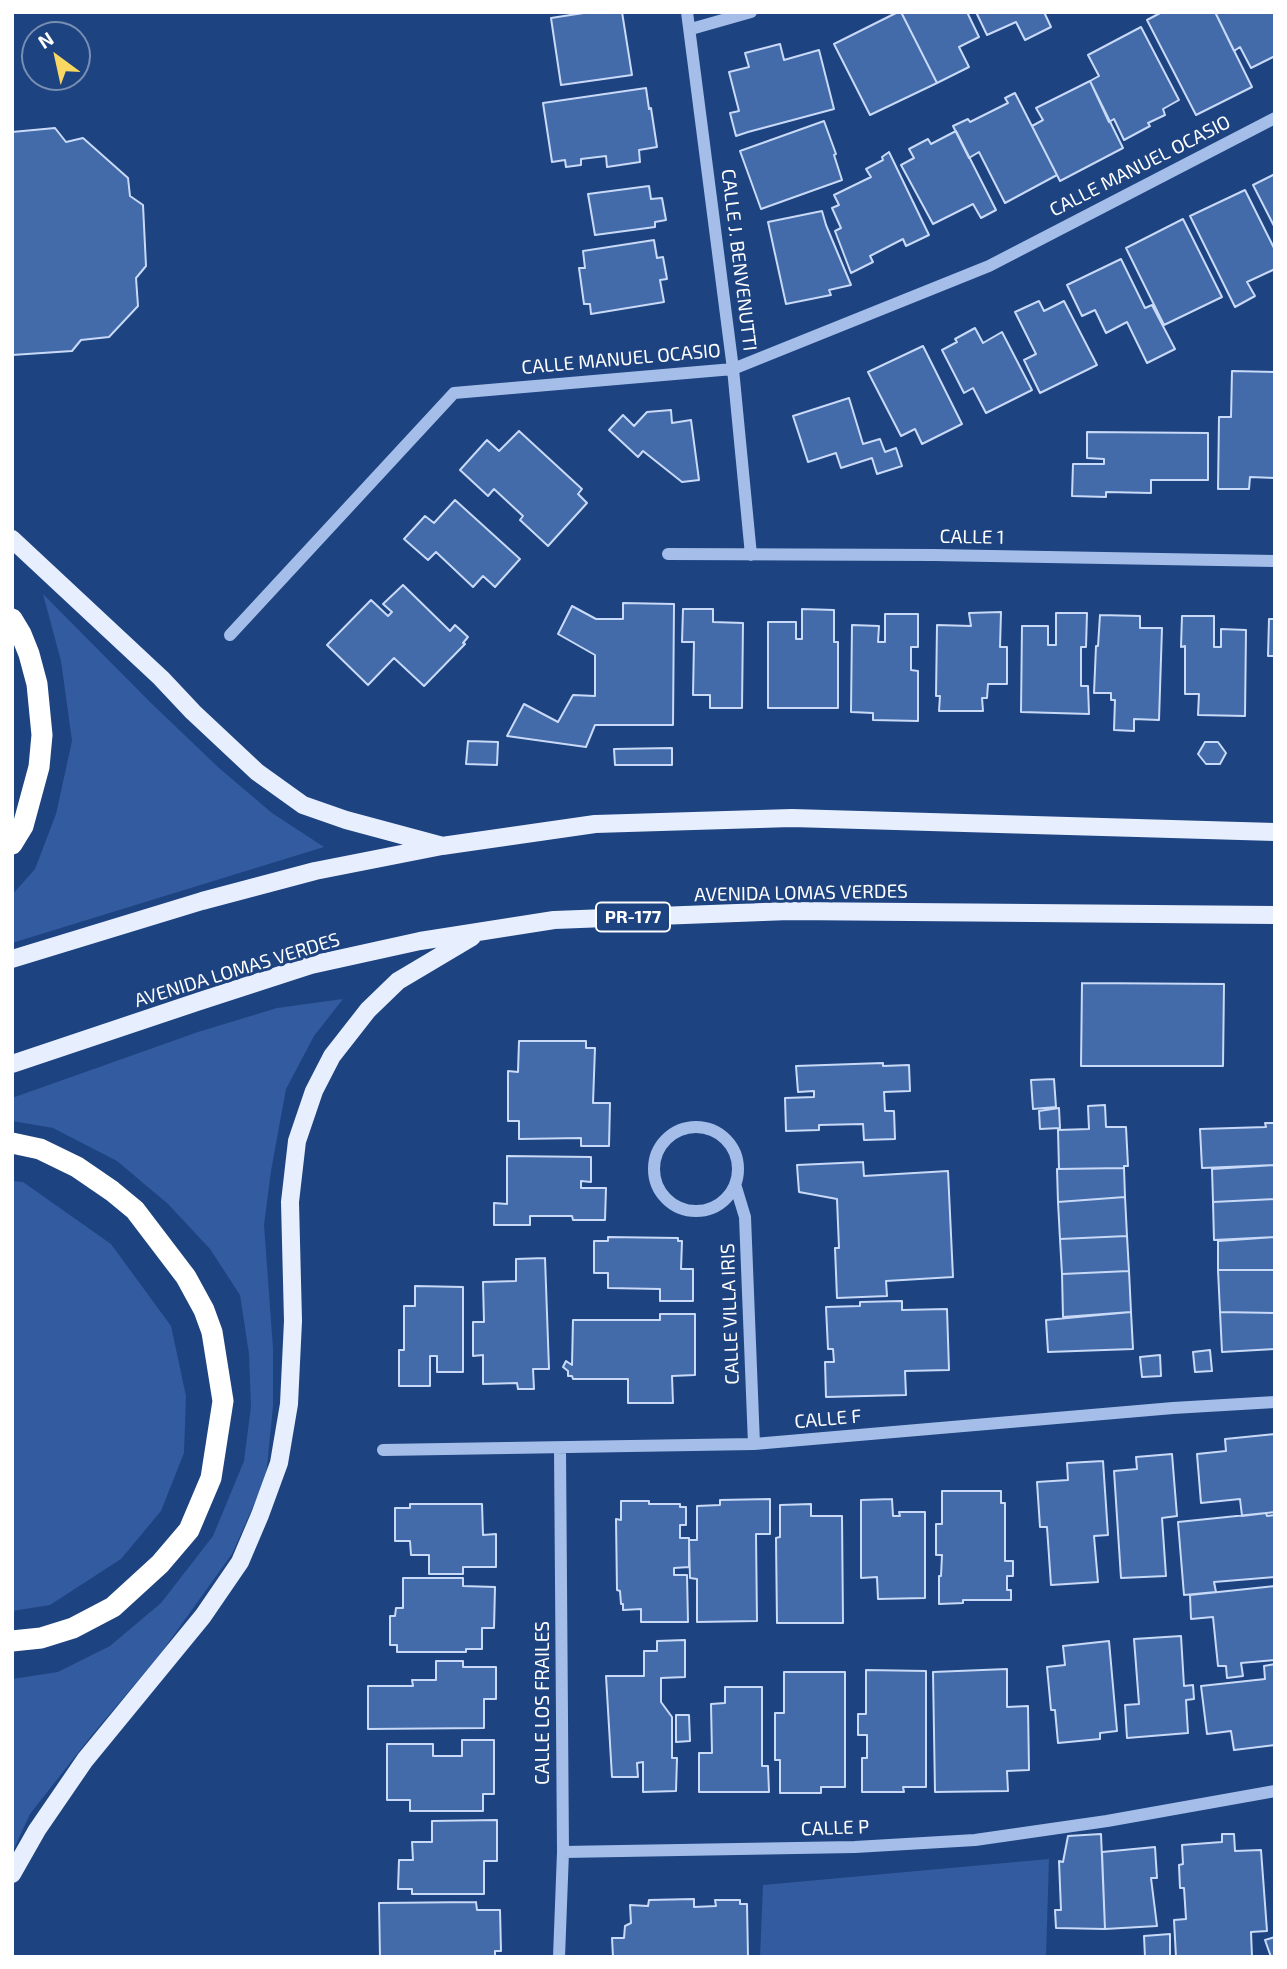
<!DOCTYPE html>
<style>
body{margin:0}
#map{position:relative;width:1287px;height:1969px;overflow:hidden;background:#1e4381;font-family:"Exo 2",sans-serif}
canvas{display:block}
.frame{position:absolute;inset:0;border:14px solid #fff;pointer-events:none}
.north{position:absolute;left:21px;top:21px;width:70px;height:70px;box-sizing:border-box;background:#1e4381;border:2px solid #788eb3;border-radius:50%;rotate:327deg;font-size:19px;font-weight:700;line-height:28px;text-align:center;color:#fff}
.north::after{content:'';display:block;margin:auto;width:24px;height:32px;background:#f8d763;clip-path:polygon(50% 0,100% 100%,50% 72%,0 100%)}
</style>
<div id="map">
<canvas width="1287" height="1969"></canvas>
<div class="frame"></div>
<div class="north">N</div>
</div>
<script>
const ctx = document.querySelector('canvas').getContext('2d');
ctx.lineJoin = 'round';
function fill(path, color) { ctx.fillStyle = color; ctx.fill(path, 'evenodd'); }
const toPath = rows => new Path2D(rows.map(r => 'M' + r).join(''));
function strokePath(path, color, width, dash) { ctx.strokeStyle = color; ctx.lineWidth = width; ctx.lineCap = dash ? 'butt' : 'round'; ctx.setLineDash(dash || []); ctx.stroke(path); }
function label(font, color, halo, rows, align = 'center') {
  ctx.font = font + ' "Exo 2",sans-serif'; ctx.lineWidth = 6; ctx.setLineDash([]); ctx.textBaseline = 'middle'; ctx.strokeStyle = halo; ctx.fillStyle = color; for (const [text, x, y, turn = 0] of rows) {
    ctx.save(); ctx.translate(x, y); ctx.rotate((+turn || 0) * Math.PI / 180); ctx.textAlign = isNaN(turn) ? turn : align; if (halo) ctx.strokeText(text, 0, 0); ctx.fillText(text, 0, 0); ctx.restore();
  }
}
fill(toPath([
 [43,594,150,702,219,768,272,813,324,847,12,943,12,895,35,869,56,814,72,741,61,661],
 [343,999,314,1036,286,1089,271,1171,264,1225,273,1348,273,1406,266,1477,232,1554,161,1653,92,1735,30,1814,12,1853,12,1679,58,1672,110,1646,161,1603,213,1536,244,1461,251,1406,249,1354,240,1295,210,1249,168,1204,117,1161,53,1128,12,1121,12,1098,198,1032,277,1008],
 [12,1181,23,1182,111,1244,171,1326,186,1396,184,1453,161,1511,121,1559,50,1605,12,1611],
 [1049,1859,1046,1957,760,1957,763,1885]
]), '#325ba0');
const building = toPath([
 [590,12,622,12,632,75,561,85,551,18,590,12],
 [898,12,901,12,937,83,870,115,834,44,898,12],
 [901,12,967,12,979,37,959,47,969,67,937,83,901,12],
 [976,12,1044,12,1051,27,1025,40,1016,22,987,35,976,12],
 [1162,12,1215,12,1252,87,1196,115,1147,20,1162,12],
 [1215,12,1275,12,1275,56,1251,68,1240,47,1234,51,1215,12],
 [1141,27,1179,100,1163,109,1165,115,1148,123,1150,126,1124,140,1114,119,1109,122,1090,81,1099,76,1088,55,1141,27],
 [780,44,784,60,819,50,834,109,748,132,736,136,730,113,739,111,729,72,749,67,745,53,780,44],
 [1090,81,1123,148,1060,181,1032,126,1043,120,1036,108,1090,81],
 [646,88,649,109,651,108,657,147,639,150,640,162,607,167,606,156,581,159,581,165,566,167,565,160,552,162,543,103,646,88],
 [1015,93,1057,175,1005,203,979,152,969,158,953,126,968,119,970,122,1008,103,1005,98,1015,93],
 [824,121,836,154,834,155,842,180,761,209,740,151,824,121],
 [55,128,66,142,83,138,128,178,130,196,143,205,146,266,136,278,138,306,109,337,81,340,72,351,12,355,12,132,55,128],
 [956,131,996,210,981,218,973,204,933,224,901,165,914,158,909,149,928,139,931,144,956,131],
 [889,152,929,235,906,246,903,239,870,256,873,262,851,273,835,231,841,228,832,208,839,205,834,195,871,177,866,169,883,160,882,157,889,152],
 [1275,174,1275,228,1253,185,1275,174],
 [649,186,651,199,662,198,666,220,655,222,655,227,595,235,588,194,649,186],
 [1245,190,1275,250,1275,269,1247,282,1255,296,1235,307,1190,216,1245,190],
 [822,211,826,225,851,285,829,290,831,295,786,304,768,222,822,211],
 [1183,219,1222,297,1164,325,1126,248,1183,219],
 [654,240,657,258,663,257,667,279,660,280,664,302,591,314,590,304,584,304,579,268,585,268,583,251,654,240],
 [1121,259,1145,308,1152,305,1175,349,1147,363,1127,322,1106,333,1095,310,1082,316,1067,285,1121,259],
 [1039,301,1044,311,1064,301,1097,365,1040,393,1024,360,1036,354,1015,312,1039,301],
 [975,328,983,343,1002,332,1032,390,986,413,973,388,964,393,942,350,957,342,955,339,975,328],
 [923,346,962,424,922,444,915,429,901,436,868,372,923,346],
 [1232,371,1275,372,1275,478,1250,477,1249,489,1218,489,1219,417,1231,417,1232,371],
 [849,398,863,444,880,439,885,452,896,448,902,466,877,474,872,458,841,468,836,453,808,462,793,416,849,398],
 [671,410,672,423,691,420,699,480,682,482,643,451,638,457,609,430,623,415,634,426,647,412,671,410],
 [519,431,582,489,578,494,587,503,548,546,520,520,523,516,494,489,488,496,460,470,487,440,499,451,519,431],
 [1087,432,1208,433,1208,480,1151,480,1151,493,1106,492,1106,497,1072,496,1073,464,1104,464,1104,459,1087,458,1087,432],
 [455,500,520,559,495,587,483,576,473,587,436,552,428,560,404,539,425,516,434,523,455,500],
 [403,585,450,631,455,625,468,637,463,643,465,644,424,686,394,658,368,685,327,645,371,600,388,616,392,612,383,604,403,585],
 [623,603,674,604,673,725,595,725,586,747,507,736,524,704,558,722,573,695,595,696,595,655,558,634,572,606,596,619,623,619,623,603],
 [683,609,713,609,713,622,743,623,742,708,710,708,710,695,693,695,694,642,682,642,683,609],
 [802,609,834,610,834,642,838,642,838,708,768,708,768,622,796,622,796,639,802,639,802,609],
 [1001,612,1000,647,1007,647,1007,684,988,684,987,698,982,698,983,711,939,711,940,696,936,696,937,625,971,626,969,613,1001,612],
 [1056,613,1087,613,1086,647,1081,647,1081,686,1088,686,1089,714,1021,712,1022,626,1048,626,1048,645,1056,645,1056,613],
 [885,614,918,614,918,647,911,647,911,670,918,671,918,721,873,720,873,713,851,712,852,625,879,626,878,642,885,642,885,614],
 [1100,615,1140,616,1140,628,1162,628,1159,720,1134,719,1134,731,1114,730,1115,700,1111,700,1111,693,1094,693,1096,646,1098,646,1100,615],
 [1182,616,1214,616,1214,647,1221,647,1221,629,1246,630,1245,716,1198,715,1199,694,1185,694,1185,646,1181,647,1182,616],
 [1269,619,1275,619,1275,656,1268,656,1269,619],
 [468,741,498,742,497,765,466,764,468,741],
 [1205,742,1218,742,1226,753,1220,764,1206,764,1198,754,1205,742],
 [672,748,672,765,615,765,614,749,672,748],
 [1082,983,1224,984,1223,1066,1081,1066,1082,983],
 [519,1041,586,1041,586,1048,595,1048,593,1103,610,1103,609,1146,581,1146,581,1138,519,1139,519,1121,508,1121,508,1071,518,1072,519,1041],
 [883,1063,883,1066,909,1065,910,1091,884,1092,885,1111,894,1111,895,1139,864,1140,863,1124,819,1125,819,1130,786,1131,785,1098,814,1097,814,1091,798,1092,796,1066,883,1063],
 [1054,1079,1056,1107,1033,1109,1031,1080,1054,1079],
 [1105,1105,1106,1127,1126,1127,1128,1166,1124,1166,1124,1168,1059,1169,1058,1130,1089,1129,1088,1106,1105,1105],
 [1059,1108,1060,1128,1040,1129,1039,1111,1059,1108],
 [1265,1123,1275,1123,1275,1165,1202,1168,1200,1129,1266,1127,1265,1123],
 [507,1156,591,1157,591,1182,581,1181,581,1188,606,1188,605,1220,573,1220,572,1216,530,1216,530,1225,494,1225,494,1203,507,1204,507,1156],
 [863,1162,864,1176,948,1171,953,1277,886,1281,887,1296,837,1298,835,1248,839,1248,837,1199,799,1192,797,1165,863,1162],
 [1275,1165,1275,1199,1213,1202,1212,1169,1275,1165],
 [1124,1168,1125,1197,1058,1202,1057,1169,1124,1168],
 [1125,1197,1127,1236,1060,1239,1058,1202,1125,1197],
 [1275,1199,1275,1237,1214,1240,1213,1202,1275,1199],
 [1127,1236,1129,1271,1062,1274,1060,1239,1127,1236],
 [608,1237,678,1238,678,1241,682,1241,681,1269,693,1269,693,1301,660,1301,660,1289,608,1288,608,1273,594,1273,594,1241,608,1241,608,1237],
 [1275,1237,1275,1270,1218,1270,1218,1241,1275,1237],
 [545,1258,549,1369,533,1369,534,1389,518,1389,517,1383,483,1384,483,1355,473,1356,473,1322,484,1322,483,1282,516,1281,516,1259,545,1258],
 [1218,1270,1275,1270,1275,1313,1220,1312,1218,1270],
 [1129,1271,1131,1312,1063,1317,1062,1274,1129,1271],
 [415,1286,463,1287,463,1372,437,1372,437,1356,430,1356,430,1386,399,1386,399,1350,404,1350,404,1306,415,1306,415,1286],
 [902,1301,902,1310,947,1309,949,1370,905,1371,906,1395,826,1397,825,1362,834,1362,833,1349,828,1349,826,1307,860,1306,860,1302,902,1301],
 [1131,1312,1133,1349,1048,1352,1046,1320,1131,1312],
 [1220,1312,1275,1313,1275,1349,1222,1352,1220,1312],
 [660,1314,695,1314,695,1375,672,1376,673,1403,628,1403,628,1379,573,1379,572,1376,568,1376,568,1371,563,1367,566,1361,572,1365,573,1320,660,1320,660,1314],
 [1210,1350,1212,1371,1195,1372,1193,1352,1210,1350],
 [1160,1355,1161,1376,1142,1377,1140,1357,1160,1355],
 [1275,1434,1275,1512,1242,1516,1240,1499,1201,1503,1197,1454,1226,1451,1225,1439,1275,1434],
 [1172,1454,1177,1516,1162,1518,1166,1576,1121,1578,1114,1471,1137,1469,1136,1457,1172,1454],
 [1103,1461,1108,1535,1094,1536,1098,1582,1051,1585,1047,1527,1040,1527,1037,1482,1068,1480,1067,1463,1103,1461],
 [942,1491,1001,1491,1001,1503,1005,1503,1005,1561,1013,1561,1013,1576,1007,1576,1007,1590,1011,1590,1011,1600,963,1600,963,1603,939,1604,939,1576,941,1576,942,1555,936,1555,936,1524,942,1524,942,1491],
 [770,1499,770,1534,756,1534,757,1621,697,1622,697,1579,690,1578,689,1540,697,1540,697,1506,720,1505,720,1500,770,1499],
 [892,1499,893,1516,900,1516,899,1512,925,1512,925,1598,878,1599,877,1577,861,1578,861,1500,892,1499],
 [621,1501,649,1501,649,1504,680,1504,680,1507,686,1507,686,1525,680,1525,680,1538,689,1538,689,1567,674,1568,674,1575,687,1575,688,1622,641,1622,641,1609,623,1610,623,1604,621,1604,620,1591,617,1590,616,1519,621,1520,621,1501],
 [410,1504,482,1504,483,1535,496,1534,496,1567,463,1567,463,1574,429,1574,429,1555,411,1555,410,1541,395,1541,395,1508,410,1508,410,1504],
 [811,1504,811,1516,842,1516,843,1623,777,1623,776,1538,780,1537,780,1505,811,1504],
 [1266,1513,1267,1516,1275,1515,1275,1577,1214,1582,1216,1592,1184,1595,1178,1522,1266,1513],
 [403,1578,463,1578,463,1586,495,1587,494,1628,482,1628,482,1649,466,1649,466,1652,397,1652,397,1645,390,1645,390,1616,395,1616,396,1608,403,1608,403,1578],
 [1275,1586,1275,1660,1241,1663,1243,1676,1227,1678,1226,1666,1218,1666,1213,1617,1191,1619,1190,1595,1275,1586],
 [1181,1636,1184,1686,1193,1685,1194,1699,1186,1700,1188,1733,1127,1738,1125,1705,1139,1704,1134,1639,1181,1636],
 [685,1640,685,1677,661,1678,661,1702,672,1717,672,1758,677,1758,676,1791,643,1792,643,1762,637,1763,638,1777,612,1777,606,1676,644,1676,644,1651,657,1651,657,1641,685,1640],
 [1109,1641,1117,1731,1100,1733,1100,1739,1058,1743,1055,1710,1051,1710,1047,1667,1065,1665,1063,1646,1109,1641],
 [436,1661,463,1661,463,1667,496,1667,496,1699,484,1699,484,1728,368,1729,368,1686,413,1686,412,1680,436,1680,436,1661],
 [1275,1664,1275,1745,1234,1750,1231,1731,1207,1734,1201,1686,1265,1679,1264,1666,1275,1664],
 [1007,1669,1007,1707,1028,1706,1029,1770,1007,1771,1008,1791,935,1792,933,1672,1007,1669],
 [866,1670,926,1671,926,1787,903,1787,904,1792,862,1792,862,1758,867,1758,867,1735,858,1735,858,1714,866,1714,866,1670],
 [784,1672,845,1672,845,1787,821,1787,821,1793,780,1793,780,1760,775,1760,775,1713,784,1713,784,1672],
 [725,1687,762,1687,762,1766,768,1766,769,1792,699,1792,699,1753,712,1753,711,1704,725,1703,725,1687],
 [676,1715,689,1715,690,1741,676,1742,676,1715],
 [462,1740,494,1740,494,1794,483,1794,483,1811,410,1811,410,1800,387,1800,387,1744,433,1744,433,1756,462,1756,462,1740],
 [497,1820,497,1861,484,1861,484,1894,412,1894,412,1889,398,1889,399,1860,413,1860,412,1842,432,1842,432,1821,497,1820],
 [1101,1834,1105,1929,1056,1928,1055,1910,1061,1910,1059,1861,1063,1862,1068,1836,1101,1834],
 [1222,1834,1234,1834,1235,1851,1261,1850,1267,1931,1251,1932,1252,1957,1176,1957,1174,1920,1186,1919,1184,1888,1180,1888,1179,1865,1183,1864,1182,1845,1222,1842,1222,1834],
 [1155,1847,1157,1878,1151,1878,1157,1926,1105,1929,1102,1852,1155,1847],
 [694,1899,694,1907,716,1906,715,1900,740,1900,740,1904,747,1904,748,1957,613,1957,612,1938,624,1938,625,1926,631,1923,630,1905,648,1906,649,1900,694,1899],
 [476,1902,477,1910,500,1910,501,1951,495,1951,495,1957,380,1957,379,1903,476,1902],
 [1170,1934,1170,1957,1145,1957,1144,1936,1170,1934],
 [1275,1937,1275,1957,1271,1957,1265,1940,1275,1937]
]);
fill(building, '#436aa9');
strokePath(building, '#c8daf7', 2);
strokePath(toPath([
 [687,12,733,369,751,555],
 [691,29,751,12],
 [668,554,934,555,1275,561],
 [230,635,454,393,733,369,989,266,1275,118],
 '654 1169a42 42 0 1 1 84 0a42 42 0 1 1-84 0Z',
 [735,1184,745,1217,754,1444],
 [383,1450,754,1444,1173,1408,1275,1402],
 [563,1852,855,1847,975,1840,1107,1821,1275,1791],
 [559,1957,563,1852,560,1448]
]), '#a4bee9', 12);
strokePath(toPath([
 [12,539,161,678,193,712,257,772,303,805,346,820,439,845],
 [12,959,202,901,315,871,442,846,595,824,792,818,1275,832],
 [12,1064,197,1002,311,965,420,941,554,920,789,911,1275,915],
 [12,1874,37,1830,85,1760,203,1616,240,1562,260,1515,279,1463,289,1404,293,1321,290,1202,297,1141,314,1091,332,1056,368,1010,398,981,472,937]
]), '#e7eefe', 18);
strokePath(toPath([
 [12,619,21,634,29,654,37,684,42,735,39,767,23,826,12,844],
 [12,1143,40,1149,77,1167,112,1191,135,1210,186,1277,204,1310,212,1332,223,1401,211,1478,189,1530,160,1564,113,1607,73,1628,41,1638,12,1641]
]), '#fff', 21);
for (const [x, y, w] of [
 [633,917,74]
]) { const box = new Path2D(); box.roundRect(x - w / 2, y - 14.5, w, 29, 5); ctx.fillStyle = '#1e4381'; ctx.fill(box); strokePath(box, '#fff', 2); }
label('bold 18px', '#fff', null, [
 ["PR-177",633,917]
]);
label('19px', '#fff', '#1e4381', [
 ["CALLE MANUEL OCASIO",1140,166,-27],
 ["CALLE J. BENVENUTTI",739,260,83],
 ["CALLE MANUEL OCASIO",621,359,-5],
 ["CALLE 1",972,537,1],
 ["AVENIDA LOMAS VERDES",801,893,-1],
 ["AVENIDA LOMAS VERDES",237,970,-17],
 ["CALLE VILLA IRIS",730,1314,-92],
 ["CALLE F",828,1419,-5],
 ["CALLE LOS FRAILES",543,1703,-90],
 ["CALLE P",835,1828,-2]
]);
</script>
